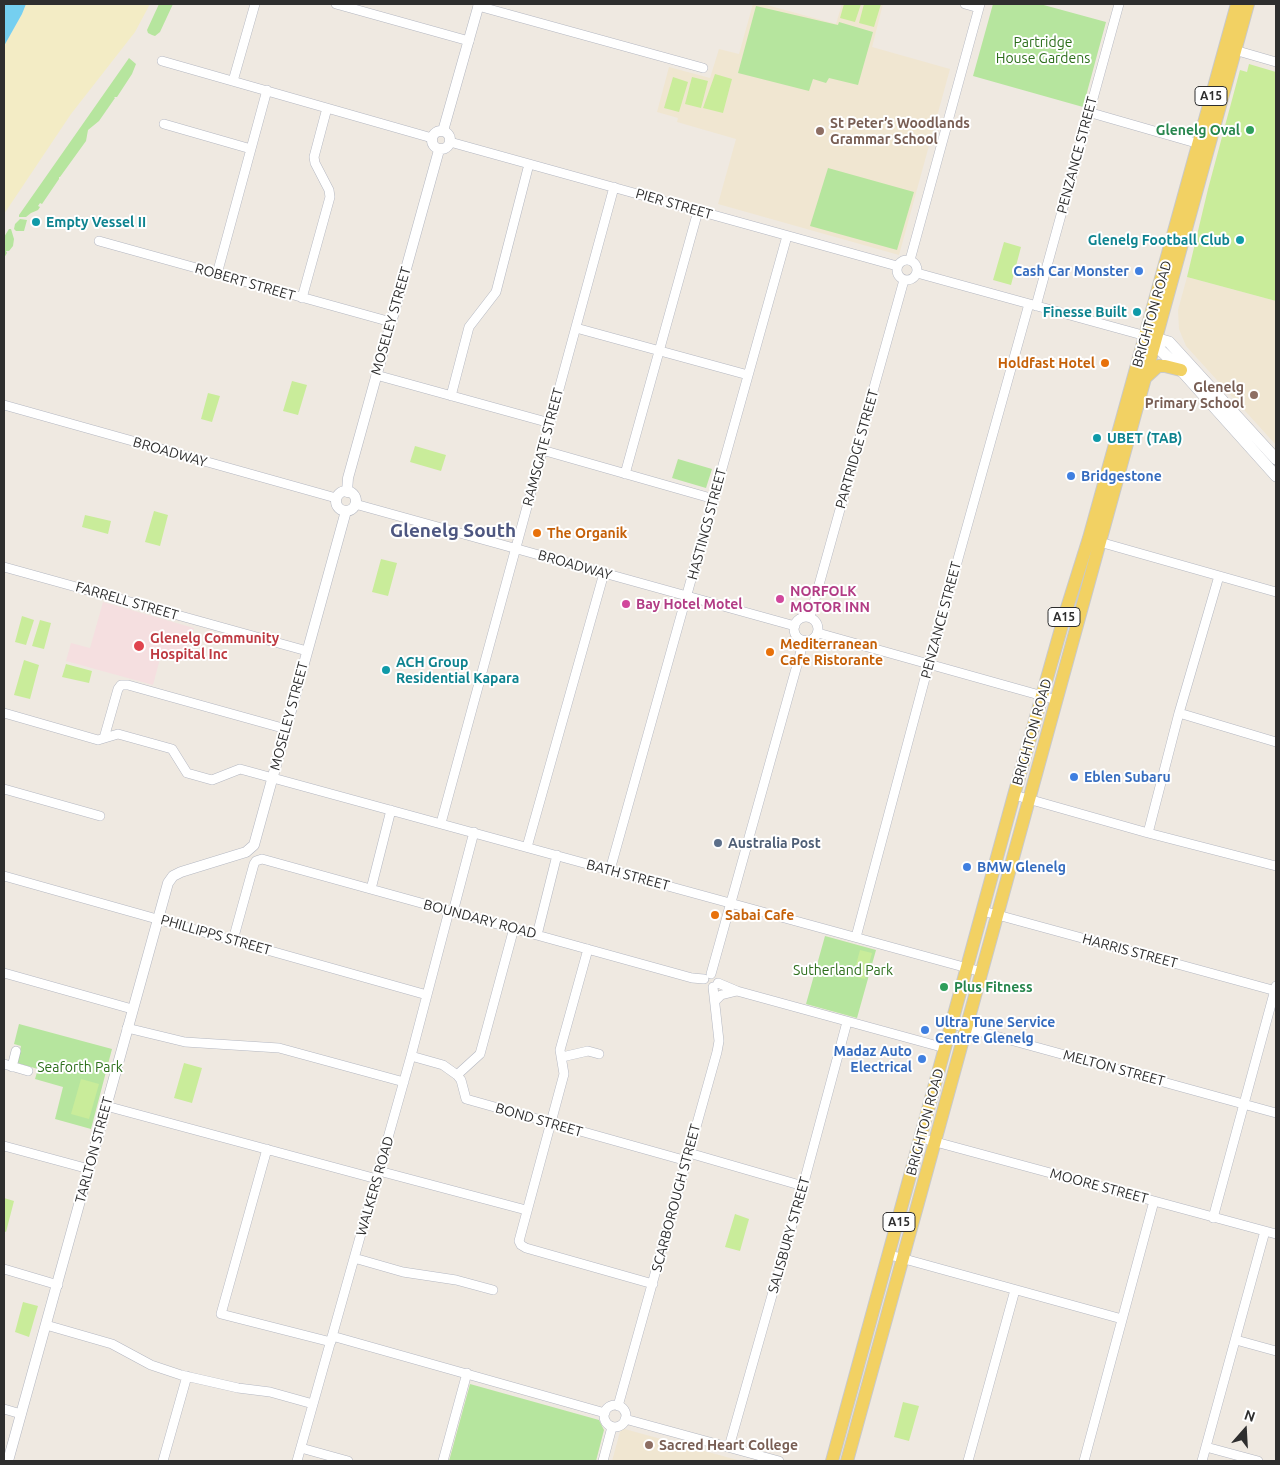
<!DOCTYPE html>
<meta charset="utf-8">
<style>
body{margin:0}
#map{position:relative;width:1280px;height:1465px;overflow:hidden;background:#efe9e1;font-family:Ubuntu,sans-serif}
canvas{display:block}
.frame{position:absolute;inset:0;border:5px solid #2e2e2e;pointer-events:none}
.north{position:absolute;left:1220px;top:1405px;width:50px;height:50px;-webkit-text-stroke:4px #fff;paint-order:stroke;rotate:19deg;font-size:14px;font-weight:700;line-height:20px;text-align:center;color:#2e2e2e}
.north::after{content:'';display:block;margin:auto;width:18px;height:22px;background:#2e2e2e;clip-path:polygon(50% 0,100% 100%,50% 72%,0 100%)}
</style>
<div id="map">
<canvas width="1280" height="1465"></canvas>
<div class="frame"></div>
<div class="north">N</div>
</div>
<script>
const ctx = document.querySelector('canvas').getContext('2d');
ctx.lineJoin = 'round';
function fill(path, color) { ctx.fillStyle = color; ctx.fill(path, 'evenodd'); }
const toPath = rows => new Path2D(rows.map(r => 'M' + r).join(''));
function strokePath(path, color, width, dash) { ctx.strokeStyle = color; ctx.lineWidth = width; ctx.lineCap = dash ? 'butt' : 'round'; ctx.setLineDash(dash || []); ctx.stroke(path); }
function label(font, color, halo, rows, align = 'center') {
  ctx.font = font + ' Ubuntu,sans-serif'; ctx.lineWidth = 4; ctx.setLineDash([]); ctx.textBaseline = 'middle'; ctx.strokeStyle = halo; ctx.fillStyle = color; for (const [text, x, y, turn = 0] of rows) {
    ctx.save(); ctx.translate(x, y); ctx.rotate((+turn || 0) * Math.PI / 180); ctx.textAlign = isNaN(turn) ? turn : align; if (halo) ctx.strokeText(text, 0, 0); ctx.fillText(text, 0, 0); ctx.restore();
  }
}
fill(toPath([
 [753,4,763,4,836,24,842,4,883,4,872,47,950,69,899,255,718,204,736,139,677,122,678,118,657,112,669,67,710,78,719,49,739,54],
 [1187,277,1276,301,1276,445,1186,346,1179,329,1178,310],
 [621,1428,741,1461,612,1461]
]), '#f0e6d1');
fill(toPath([
 [103,602,194,628,184,661,161,655,153,685,66,661,71,643,90,648]
]), '#f5dfe0');
fill(toPath([
 [159,4,173,4,160,32,155,36,152,35,148,33,147,30],
 [993,4,1040,4,1106,22,1083,107,973,76],
 [756,6,838,25,839,22,873,32,858,85,829,78,826,83,813,79,809,91,738,73],
 [129,58,136,64,132,74,117,97,114,97,115,98,99,121,88,130,86,141,60,177,59,177,59,179,42,204,40,203,38,206,40,207,38,210,31,213,26,217,19,217,19,215],
 [828,168,914,192,897,250,810,226],
 [20,219,27,220,24,231,16,231,14,229,15,224],
 [9,229,11,229,14,239,13,246,9,251,6,251,7,253,4,258,4,237],
 [678,459,712,469,706,488,672,478],
 [825,936,876,950,857,1018,806,1004],
 [19,1024,112,1049,91,1129,55,1119,63,1087,35,1079,38,1069,17,1063,21,1046,14,1044],
 [470,1384,599,1420,604,1430,596,1461,449,1461]
]), '#b6e59e');
fill(toPath([
 [26,4,150,4,135,32,71,114,4,214,4,46,22,14]
]), '#f3ecc5');
fill(toPath([
 [844,4,861,4,855,22,840,18],
 [864,4,881,4,874,27,859,23],
 [1249,64,1276,72,1276,301,1187,277,1208,189,1240,70,1247,72],
 [715,74,732,79,723,113,703,108],
 [673,77,688,82,679,112,664,108],
 [692,77,708,81,701,108,685,104],
 [1004,242,1021,247,1011,285,993,280],
 [292,381,307,385,298,415,283,411],
 [208,393,220,396,212,422,201,419],
 [415,446,446,455,441,471,410,462],
 [154,511,168,515,160,546,145,542],
 [85,515,111,521,108,534,82,527],
 [381,559,397,563,388,596,372,592],
 [22,616,34,620,26,645,15,642],
 [40,620,51,623,44,649,32,646],
 [24,660,39,665,30,699,14,695],
 [66,664,92,671,89,683,62,677],
 [860,950,872,953,865,979,853,976],
 [184,1063,202,1068,192,1103,174,1098],
 [81,1079,99,1084,89,1119,71,1114],
 [4,1198,14,1201,6,1232,4,1231],
 [735,1214,749,1219,740,1251,725,1247],
 [23,1302,38,1306,29,1337,15,1332],
 [903,1402,919,1406,909,1441,894,1437]
]), '#c9ec9a');
fill(toPath([
 [4,4,26,4,22,14,4,46]
]), '#75cff0');
const minor = toPath([
 [336,4,469,41],
 [965,4,979,8],
 [478,6,703,68],
 [1231,49,1276,62],
 [162,61,432,138],
 [233,81,255,4],
 [1088,112,1203,145],
 [164,124,251,149],
 [450,142,897,266],
 [99,241,391,322],
 '897 270a10 10 0 1 1 20 0a10 10 0 1 1-20 0Z',
 [910,260,980,4],
 [917,273,1146,336],
 [217,274,267,90],
 [302,298,330,197,329,190,315,163,314,157,327,108],
 [1036,306,1119,4],
 [576,328,748,375],
 [376,375,550,423],
 [451,396,469,327,496,292,529,164],
 [4,405,336,498],
 [542,450,714,499],
 [625,474,698,211],
 [355,504,795,626],
 [1096,541,1276,592],
 [4,567,307,651],
 [810,617,904,280],
 '794 629a12 12 0 1 1 24 0a12 12 0 1 1-24 0Z',
 [818,633,1057,700],
 [4,713,98,740,118,734,172,749,187,773,212,780,240,769,982,972],
 [1179,713,1276,742],
 [104,738,118,689,121,685,128,685,286,729],
 [4,789,100,816],
 [1014,795,1148,833,1276,866],
 [441,823,614,187],
 [1148,833,1179,713,1219,576],
 [527,847,604,573],
 [610,870,787,236],
 [4,876,427,995],
 [371,889,391,810],
 [983,911,1276,991],
 [453,912,474,832],
 [537,935,557,855],
 [856,937,929,663,1029,304],
 [233,940,254,864,256,861,262,859,692,978,704,979],
 [588,949,560,1050,564,1074,519,1241,521,1245,526,1248,653,1284],
 [4,973,132,1009],
 [711,974,804,640],
 [718,983,737,991,945,1048],
 [715,1001,721,995,737,991],
 [952,1024,1276,1113],
 [127,1028,185,1042,279,1048,404,1082],
 [411,1056,443,1065,457,1075,461,1080,466,1099,687,1161],
 [562,1057,588,1051,599,1054],
 [4,1064,28,1071],
 [12,1067,16,1051],
 [457,1075,480,1054,514,928],
 [106,1106,377,1179],
 [921,1138,1276,1234],
 [4,1146,89,1169],
 [267,1149,221,1314,331,1342],
 [689,1153,803,1186],
 [379,1171,526,1210],
 [1213,1218,1276,986],
 [890,1255,1122,1319],
 [354,1258,403,1272,456,1280,493,1290],
 [4,1269,58,1285],
 [46,1325,112,1344,151,1365,181,1375,238,1388,270,1392,313,1404],
 [332,1336,605,1413],
 [1236,1340,1276,1351],
 '604 1416a11 11 0 1 1 22 0a11 11 0 1 1-22 0Z',
 [618,1406,717,1052,719,1041,713,987],
 [4,1409,21,1414],
 [625,1419,779,1461],
 [729,1447,803,1186,847,1022],
 [1206,1447,1258,1461],
 [301,1448,348,1461],
 [163,1461,187,1376],
 [297,1461,411,1056,449,911],
 [443,1461,467,1373],
 [603,1461,612,1427],
 [968,1461,1015,1290],
 [1084,1461,1154,1201],
 [1202,1461,1265,1231]
]);
const tertiary = toPath([
 '432 140a9 9 0 1 1 18 0a9 9 0 1 1-18 0Z',
 [443,131,479,4],
 '336 501a10 10 0 1 1 20 0a10 10 0 1 1-20 0Z',
 [347,492,348,478,439,150],
 [8,1461,168,883,173,876,181,872,246,852,254,845,346,511]
]);
const secondary = toPath([
 [1148,336,1169,342,1276,459],
 [1150,340,1181,370,1276,476]
]);
const primary = toPath([
 [1146,377,1158,366,1165,366,1181,370],
 [832,1461,1014,795,1066,611,1089,538,1237,4],
 [847,1461,1248,4]
]);
strokePath(minor, '#b4b7c1', 10);
strokePath(tertiary, '#b4b7c1', 11);
strokePath(secondary, '#b4b7c1', 12);
strokePath(primary, '#c9c9c9', 14);
strokePath(minor, '#fff', 9);
strokePath(tertiary, '#fff', 10);
strokePath(secondary, '#fff', 11);
strokePath(primary, '#f2d163', 12);
for (const [x, y, r, color] of [
 [1250,130,5,"#2e9e5b"],
 [820,131,5,"#8d6e63"],
 [36,222,5,"#0f9aa8"],
 [1240,240,5,"#0f9aa8"],
 [1139,271,5,"#3f7fe0"],
 [1137,312,5,"#0f9aa8"],
 [1105,363,5,"#e8710a"],
 [1254,395,5,"#8d6e63"],
 [1097,438,5,"#0f9aa8"],
 [1071,476,5,"#3f7fe0"],
 [537,533,5,"#e8710a"],
 [780,599,5,"#d1479c"],
 [626,604,5,"#d1479c"],
 [139,646,6,"#e0444e"],
 [770,652,5,"#e8710a"],
 [386,670,5,"#0f9aa8"],
 [1074,777,5,"#3f7fe0"],
 [718,843,5,"#5c6f8a"],
 [967,867,5,"#3f7fe0"],
 [715,915,5,"#e8710a"],
 [944,987,5,"#2e9e5b"],
 [925,1030,5,"#3f7fe0"],
 [922,1059,5,"#3f7fe0"],
 [649,1445,5,"#8d6e63"]
]) { const dot = new Path2D(); dot.arc(x, y, r, 0, 2 * Math.PI); ctx.fillStyle = color; ctx.fill(dot); strokePath(dot, '#fff', 2); }
for (const [x, y, w] of [
 [1211,96,32],
 [1064,617,32],
 [899,1222,32]
]) { const box = new Path2D(); box.roundRect(x - w / 2, y - 9.5, w, 19, 4); ctx.fillStyle = '#fff'; ctx.fill(box); strokePath(box, '#2e2e2e', 1); }
label('bold 12px', '#2e2e2e', null, [
 ["A15",1211,96],
 ["A15",1064,617],
 ["A15",899,1222]
]);
label('14px', '#2c6e1b', '#fff', [
 ["Partridge",1043,42],
 ["House Gardens",1043,58],
 ["Sutherland Park",843,970],
 ["Seaforth Park",80,1067]
]);
label('bold 14px', '#785e54', '#fff', [
 ["St Peter’s Woodlands",830,123],
 ["Grammar School",830,139],
 ["Glenelg",1244,387,"right"],
 ["Primary School",1244,403,"right"],
 ["Sacred Heart College",659,1445]
], 'left');
label('bold 14px', '#27864d', '#fff', [
 ["Glenelg Oval",1240,130],
 ["Plus Fitness",954,987,"left"]
], 'right');
label('14px', '#2e2e2e', '#fff', [
 ["PENZANCE STREET",1077,155,-75],
 ["PIER STREET",674,204,16],
 ["ROBERT STREET",245,282,16],
 ["BRIGHTON ROAD",1152,314,-74],
 ["MOSELEY STREET",391,321,-74],
 ["RAMSGATE STREET",543,447,-75],
 ["PARTRIDGE STREET",857,449,-74],
 ["BROADWAY",170,452,16],
 ["HASTINGS STREET",707,524,-75],
 ["BROADWAY",575,565,16],
 ["FARRELL STREET",127,601,16],
 ["PENZANCE STREET",941,620,-75],
 ["MOSELEY STREET",289,716,-75],
 ["BRIGHTON ROAD",1032,732,-74],
 ["BATH STREET",628,875,15],
 ["BOUNDARY ROAD",480,919,15],
 ["PHILLIPPS STREET",216,935,16],
 ["HARRIS STREET",1130,951,15],
 ["MELTON STREET",1114,1068,15],
 ["BOND STREET",539,1120,16],
 ["BRIGHTON ROAD",925,1122,-75],
 ["TARLTON STREET",94,1150,-75],
 ["WALKERS ROAD",375,1186,-74],
 ["MOORE STREET",1099,1186,15],
 ["SCARBOROUGH STREET",676,1198,-75],
 ["SALISBURY STREET",789,1235,-74]
]);
label('bold 14px', '#0d838f', '#fff', [
 ["Empty Vessel II",46,222],
 ["Glenelg Football Club",1230,240,"right"],
 ["Finesse Built",1127,312,"right"],
 ["UBET (TAB)",1107,438],
 ["ACH Group",396,662],
 ["Residential Kapara",396,678]
], 'left');
label('bold 14px', '#366cbe', '#fff', [
 ["Cash Car Monster",1129,271,"right"],
 ["Bridgestone",1081,476],
 ["Eblen Subaru",1084,777],
 ["BMW Glenelg",977,867],
 ["Ultra Tune Service",935,1022],
 ["Centre Glenelg",935,1038],
 ["Madaz Auto",912,1051,"right"],
 ["Electrical",912,1067,"right"]
], 'left');
label('bold 14px', '#c56008', '#fff', [
 ["Holdfast Hotel",1095,363,"right"],
 ["The Organik",547,533],
 ["Mediterranean",780,644],
 ["Cafe Ristorante",780,660],
 ["Sabai Cafe",725,915]
], 'left');
label('bold 14px', '#b23c85', '#fff', [
 ["NORFOLK",790,591],
 ["MOTOR INN",790,607],
 ["Bay Hotel Motel",636,604]
], 'left');
label('bold 14px', '#be3a42', '#fff', [
 ["Glenelg Community",150,638],
 ["Hospital Inc",150,654]
], 'left');
label('bold 14px', '#4e5e75', '#fff', [
 ["Australia Post",728,843]
], 'left');
label('bold 19px', '#4d5680', '#fff', [
 ["Glenelg South",453,531]
]);
</script>
